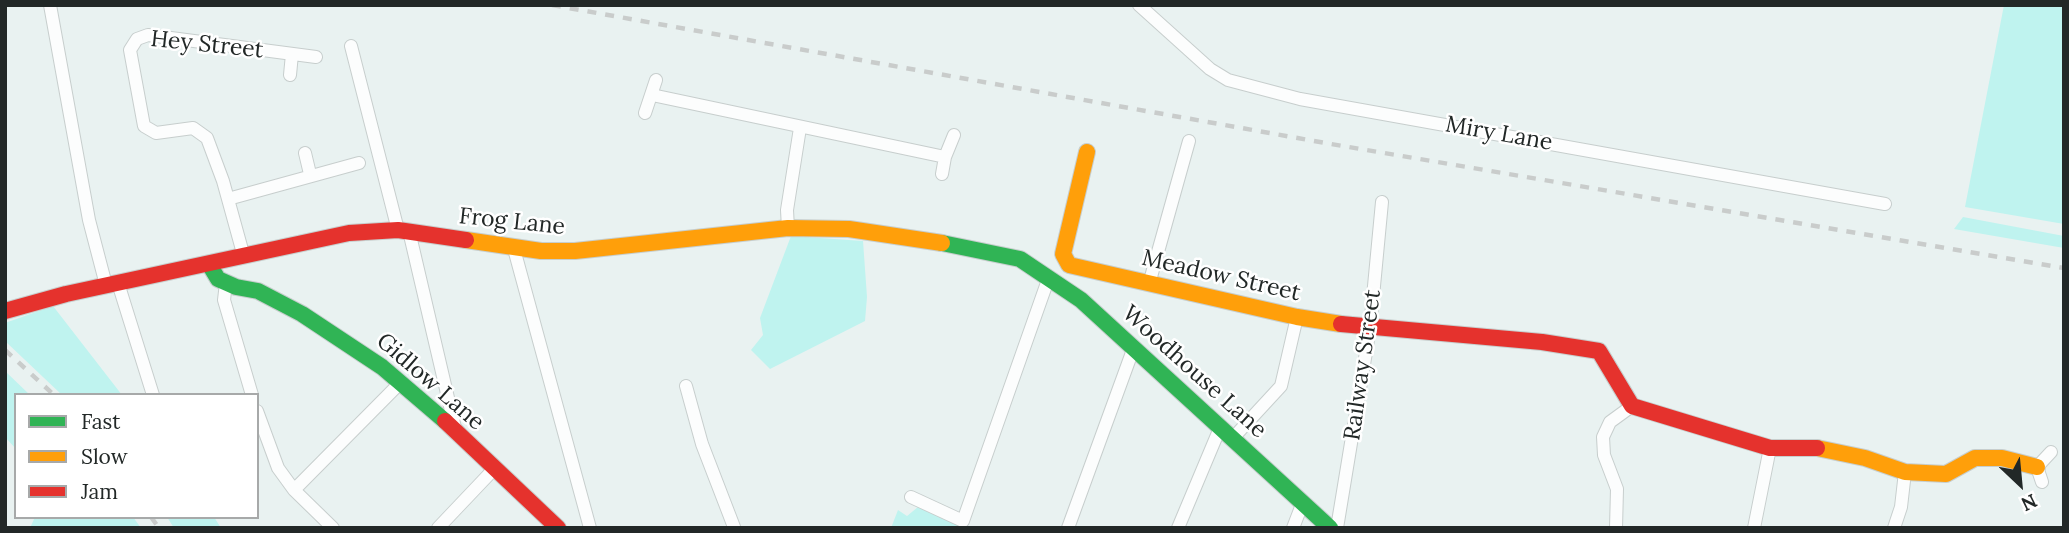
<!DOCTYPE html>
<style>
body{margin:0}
#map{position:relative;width:2069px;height:533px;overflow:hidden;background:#e9f2f1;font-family:Lora,serif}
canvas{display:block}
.frame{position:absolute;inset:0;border:7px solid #222827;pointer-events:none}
.legend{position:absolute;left:14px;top:393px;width:245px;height:126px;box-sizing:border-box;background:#fff;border:2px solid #a7a9a9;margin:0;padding:9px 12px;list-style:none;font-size:21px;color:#222827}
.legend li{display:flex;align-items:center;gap:14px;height:35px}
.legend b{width:35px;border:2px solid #a7a9a9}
.north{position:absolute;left:1985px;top:449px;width:70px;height:70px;-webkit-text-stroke:5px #fff;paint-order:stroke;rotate:154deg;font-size:19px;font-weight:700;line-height:28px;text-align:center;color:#222827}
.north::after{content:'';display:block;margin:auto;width:24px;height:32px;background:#222827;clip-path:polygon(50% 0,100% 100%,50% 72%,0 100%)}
</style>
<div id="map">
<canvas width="2069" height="533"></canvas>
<div class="frame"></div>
<ul class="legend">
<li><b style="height:9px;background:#30b455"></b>Fast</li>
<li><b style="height:9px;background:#ff9f0a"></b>Slow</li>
<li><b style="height:9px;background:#e5322d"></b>Jam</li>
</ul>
<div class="north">N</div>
</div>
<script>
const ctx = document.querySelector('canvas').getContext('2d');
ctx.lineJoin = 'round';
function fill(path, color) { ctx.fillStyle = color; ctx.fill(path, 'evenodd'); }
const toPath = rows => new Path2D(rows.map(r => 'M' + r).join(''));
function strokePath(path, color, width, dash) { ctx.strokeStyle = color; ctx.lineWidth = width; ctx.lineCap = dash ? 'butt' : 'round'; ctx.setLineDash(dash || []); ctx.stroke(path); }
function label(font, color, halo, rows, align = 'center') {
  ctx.font = font + ' Lora,serif'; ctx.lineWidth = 5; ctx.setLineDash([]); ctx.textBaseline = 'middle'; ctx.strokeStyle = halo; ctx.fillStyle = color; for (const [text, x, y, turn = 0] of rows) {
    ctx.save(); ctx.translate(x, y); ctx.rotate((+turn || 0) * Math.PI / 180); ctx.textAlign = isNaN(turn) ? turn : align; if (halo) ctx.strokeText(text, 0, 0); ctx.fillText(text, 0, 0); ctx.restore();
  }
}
fill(toPath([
 [2004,5,2064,5,2064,224,1965,207],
 [1963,217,2064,236,2064,248,1954,229],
 [791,236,863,241,867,297,865,321,770,369,751,350,763,335,760,318],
 [53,306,122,395,62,395,5,341,5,323],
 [5,371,30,395,16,395,16,449,5,437],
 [918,507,958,525,960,528,891,528,898,510,907,516],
 [35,517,133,517,141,528,30,528],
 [167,517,214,517,221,528,174,528]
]), '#bff3ef');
const street = toPath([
 [50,5,89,220,106,285],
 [1139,5,1210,69,1228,80,1300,99,1885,204],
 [351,46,398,230],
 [290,75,292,54],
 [652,95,945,157],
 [645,113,656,80],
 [305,153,310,174],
 [942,174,945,157,954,135],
 [228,199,359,163],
 [788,228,787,210,800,128],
 [409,231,456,432],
 [514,249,590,528],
 [244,257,223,181,207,138,193,128,156,133,144,126,130,50,137,39,148,35,316,57],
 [118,283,153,395],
 [226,283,224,300,252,395],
 [1149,284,1189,141],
 [686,386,702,444,734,527],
 [257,411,278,468,294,490,333,528],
 [1233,438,1281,386,1297,317],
 [2042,482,2037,467,2051,452],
 [294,490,401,382],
 [911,497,963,521,1049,277],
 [438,528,494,469],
 [1068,528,1134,347],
 [1178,528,1220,428],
 [1293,528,1303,502],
 [1337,528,1370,328,1382,202],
 [1616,528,1617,489,1604,455,1603,437,1610,422,1632,406],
 [1754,528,1770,448],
 [1894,528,1901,507,1905,472]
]);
const fast = toPath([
 [942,243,1020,259,1081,300,1330,528],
 [209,264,218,279,236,287,258,291,302,314,382,367,445,421]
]);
const slow = toPath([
 [1087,152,1063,254,1069,265,1297,317,1341,324],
 [466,240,541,251,575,251,788,228,849,229,942,243],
 [1817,448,1865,458,1905,472,1946,474,1975,458,2002,458,2037,467]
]);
const jam = toPath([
 [5,311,66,294,349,233,398,230,466,240],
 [1341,324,1542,342,1599,351,1632,406,1770,448,1817,448],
 [445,421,558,528]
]);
strokePath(street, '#c7cecd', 14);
strokePath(fast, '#c7cecd', 18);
strokePath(slow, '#c7cecd', 18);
strokePath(jam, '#c7cecd', 18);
strokePath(street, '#fcfdfd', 12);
strokePath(fast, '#30b455', 16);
strokePath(slow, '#ff9f0a', 16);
strokePath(jam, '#e5322d', 16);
strokePath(toPath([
 [552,5,1331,144,2064,268],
 [5,350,54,395],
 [151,517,159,528]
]), '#c9cccb', 4.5, [9, 9]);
label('23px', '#222827', '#fff', [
 ["Hey Street",207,45,6],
 ["Miry Lane",1499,134,10],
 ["Frog Lane",512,222,6],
 ["Meadow Street",1221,276,13],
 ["Railway Street",1363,365,-82],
 ["Woodhouse Lane",1194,372,42],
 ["Gidlow Lane",430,382,41]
]);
</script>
